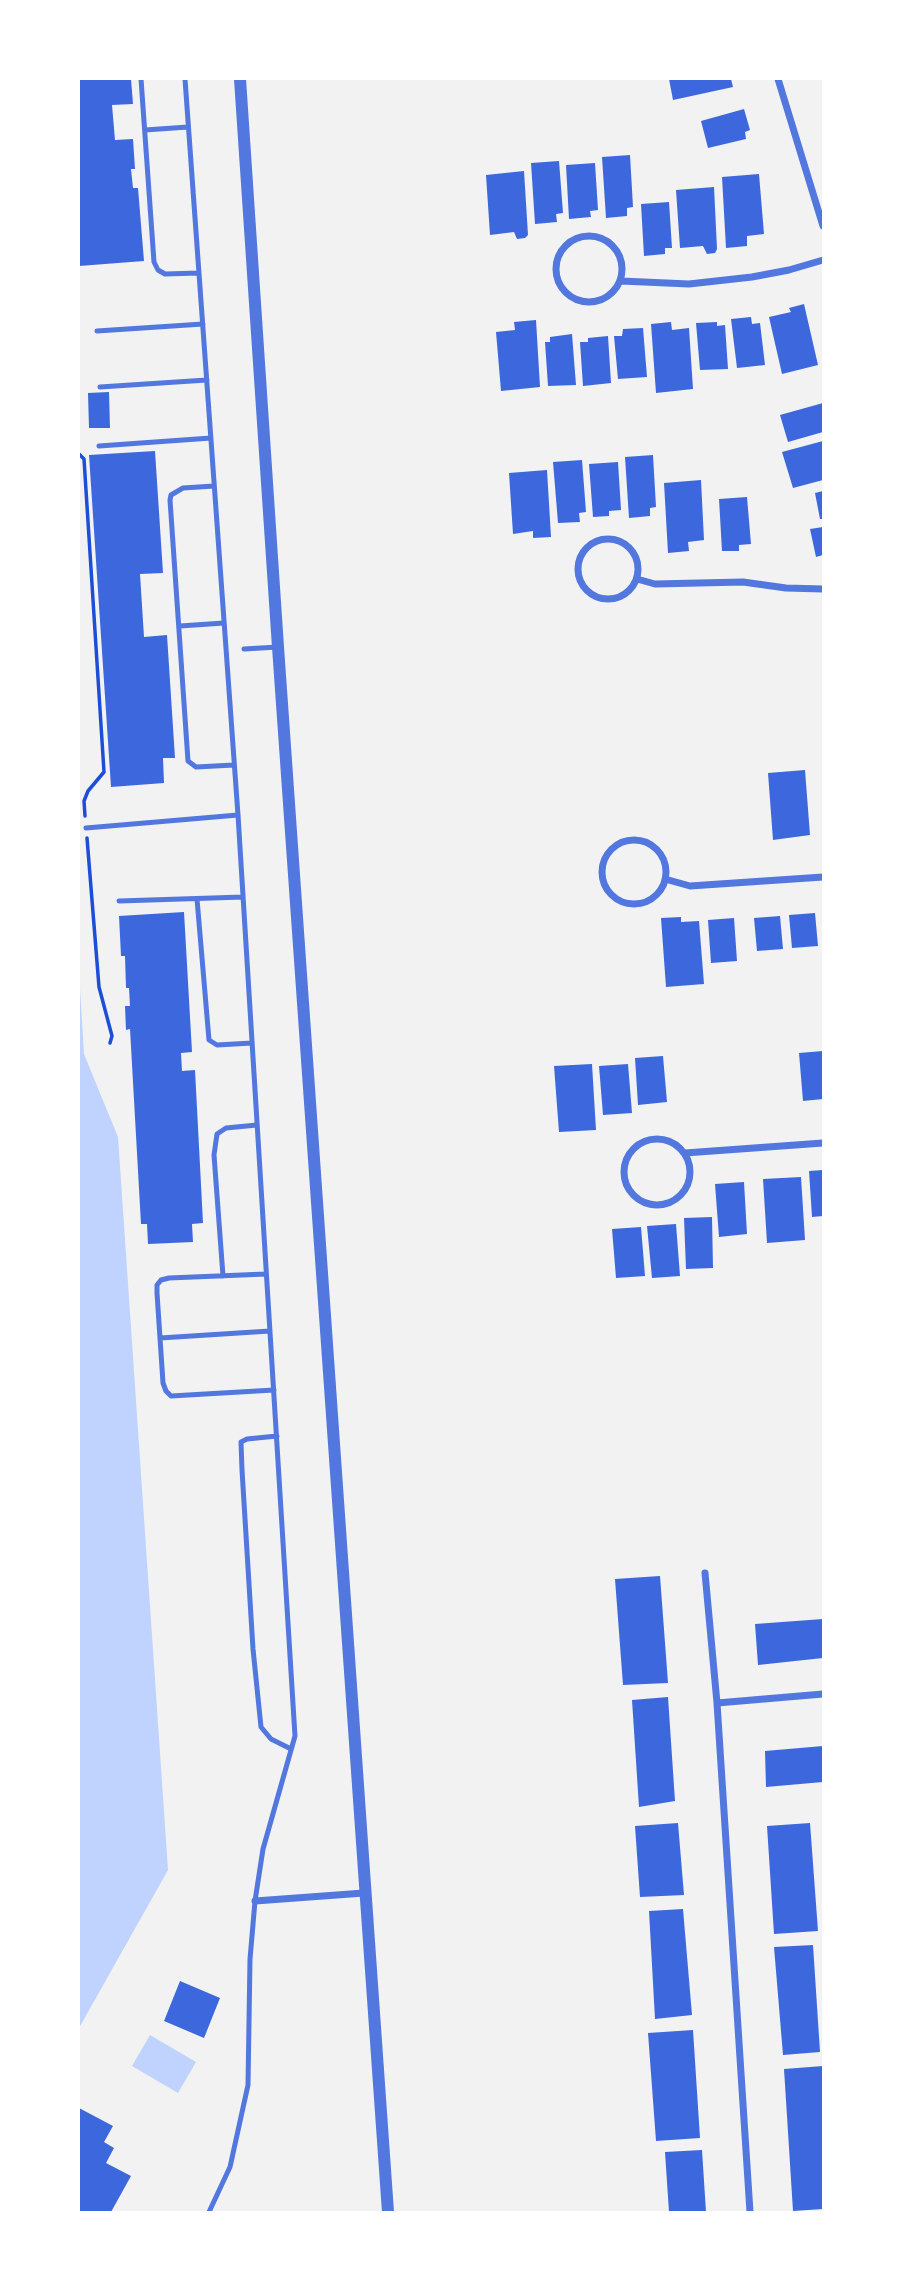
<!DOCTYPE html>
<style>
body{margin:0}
#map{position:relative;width:902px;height:2291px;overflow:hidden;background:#f2f2f2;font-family:Manrope,sans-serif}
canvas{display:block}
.frame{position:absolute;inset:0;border:80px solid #fff;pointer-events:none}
</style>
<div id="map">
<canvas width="902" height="2291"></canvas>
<div class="frame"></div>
</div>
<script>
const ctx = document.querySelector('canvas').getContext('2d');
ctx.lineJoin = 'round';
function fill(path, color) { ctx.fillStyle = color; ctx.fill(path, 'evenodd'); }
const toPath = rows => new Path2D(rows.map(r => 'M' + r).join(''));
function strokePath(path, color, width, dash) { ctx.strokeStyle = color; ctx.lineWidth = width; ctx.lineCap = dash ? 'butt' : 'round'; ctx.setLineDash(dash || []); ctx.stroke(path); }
fill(toPath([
 [79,972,84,1054,118,1137,168,1870,79,2028],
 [150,2035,196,2062,178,2093,132,2066]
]), '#bfd3fe');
fill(toPath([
 [79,79,131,79,133,104,112,105,115,140,133,139,135,169,131,169,133,188,138,188,144,261,79,266],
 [669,79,731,79,733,87,673,100],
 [744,109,750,130,745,132,746,139,708,148,701,121],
 [630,155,633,207,627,208,627,216,606,218,602,157],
 [559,161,563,213,556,214,557,222,535,224,531,163],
 [595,163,598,210,590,211,591,217,569,219,566,165],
 [524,171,528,235,525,238,517,239,514,232,490,235,486,175],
 [759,174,764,234,747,236,747,246,726,248,722,177],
 [714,187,717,249,715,253,707,254,703,246,680,248,676,190],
 [669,202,672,248,665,248,665,254,644,256,641,204],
 [804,304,818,365,782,374,769,317,791,312,789,308],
 [751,317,752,324,760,323,765,365,737,368,731,319],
 [536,320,540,387,501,391,496,332,515,330,514,322],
 [671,322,672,330,689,328,693,389,656,393,651,324],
 [717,322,717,326,725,325,728,369,700,370,696,323],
 [643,328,647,377,618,379,614,336,622,336,623,329],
 [572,334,576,385,548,386,545,342,550,342,550,337],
 [608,336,611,383,583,386,580,342,588,342,588,338],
 [109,392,110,428,89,428,88,393],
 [823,403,823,432,788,442,780,415],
 [823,441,823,480,793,488,782,452],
 [155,451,163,573,140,574,144,637,167,635,175,758,163,758,164,783,111,787,89,455],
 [653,455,656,507,650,508,650,516,629,518,625,457],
 [582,460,586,512,579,513,580,522,558,523,553,462],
 [618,462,621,510,609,511,609,516,593,517,589,464],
 [547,470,551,537,533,538,533,531,513,534,509,473],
 [701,480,704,540,688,542,689,551,668,553,664,483],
 [823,491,823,519,820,519,815,493],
 [747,497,751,544,739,545,739,551,722,551,719,499],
 [823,527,823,555,816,557,810,529],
 [805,770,810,835,773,840,768,773],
 [184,912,192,1052,181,1053,182,1071,195,1070,203,1223,192,1224,193,1242,148,1244,147,1224,141,1224,130,1029,126,1030,125,1006,130,1006,129,988,126,988,125,956,121,956,119,916],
 [815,913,818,946,792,948,789,915],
 [780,916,783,949,757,951,754,918],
 [681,917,681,922,699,921,704,984,666,987,661,918],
 [734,918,737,961,711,963,708,920],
 [823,1051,823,1099,803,1101,799,1053],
 [663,1056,667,1102,638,1105,635,1058],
 [592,1064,596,1130,559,1132,554,1066],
 [628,1064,632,1113,603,1115,599,1066],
 [823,1170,823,1216,812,1217,809,1171],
 [801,1177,805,1240,767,1243,763,1179],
 [744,1182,747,1234,719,1237,715,1184],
 [712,1217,713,1268,686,1269,684,1218],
 [676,1224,680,1276,652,1278,647,1226],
 [641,1227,645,1276,616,1278,612,1229],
 [660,1576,668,1683,623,1685,615,1579],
 [823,1619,823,1658,758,1665,755,1624],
 [668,1697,675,1801,639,1807,632,1700],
 [823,1746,823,1782,766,1787,765,1751],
 [678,1823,684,1895,640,1897,635,1826],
 [810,1823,818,1931,774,1934,767,1826],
 [683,1909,692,2015,655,2019,649,1911],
 [813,1945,820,2052,783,2055,774,1947],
 [180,1981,220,1998,204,2038,164,2021],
 [693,2030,700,2138,656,2141,648,2033],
 [823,2066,823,2209,793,2211,784,2069],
 [79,2108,113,2126,104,2142,114,2148,106,2163,131,2176,111,2212,79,2212],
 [702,2150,706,2212,669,2212,665,2152]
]), '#3d67dc');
strokePath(toPath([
 [79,454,84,459,104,772,88,791,84,801,85,816],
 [87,838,99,987,112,1036,110,1043]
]), '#1d4ed8', 3.5);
strokePath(toPath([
 [141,79,154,262,158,270,165,274,199,273],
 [185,79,238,815,295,1736,263,1849,255,1901,250,1959,248,2085,230,2167,209,2212],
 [145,130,188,127],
 [97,331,203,324],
 [100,387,207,380],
 [99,446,211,438],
 [214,486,183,488,171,495,170,500,188,761,196,767,234,765],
 [180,626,224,623],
 [244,649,278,647],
 [86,828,238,815],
 [197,899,209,1040,217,1045,252,1043],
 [119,901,243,897],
 [266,1274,169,1278,161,1280,157,1285,157,1293,163,1383,166,1391,171,1396,274,1390],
 [223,1276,214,1155,217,1134,226,1128,257,1125],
 [160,1338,270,1331],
 [277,1436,247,1439,241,1442,242,1470,253,1649,261,1727,271,1739,291,1749]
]), '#5277de', 5);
strokePath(toPath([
 [778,79,823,226],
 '556 269a33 33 0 1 1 66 0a33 33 0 1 1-66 0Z',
 [621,281,689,284,752,277,789,270,823,260],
 '578 569a30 30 0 1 1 60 0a30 30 0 1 1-60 0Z',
 [637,579,655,584,743,582,786,588,823,589],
 '602 872a32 32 0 1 1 64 0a32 32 0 1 1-64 0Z',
 [665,879,690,886,823,877],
 '624 1172a33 33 0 1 1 66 0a33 33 0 1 1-66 0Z',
 [685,1153,823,1143],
 [705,1573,717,1703,750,2212],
 [717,1703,823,1694],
 [255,1901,364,1893]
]), '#5277de', 7);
strokePath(toPath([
 [240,79,278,647,388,2212]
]), '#5277de', 12);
</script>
